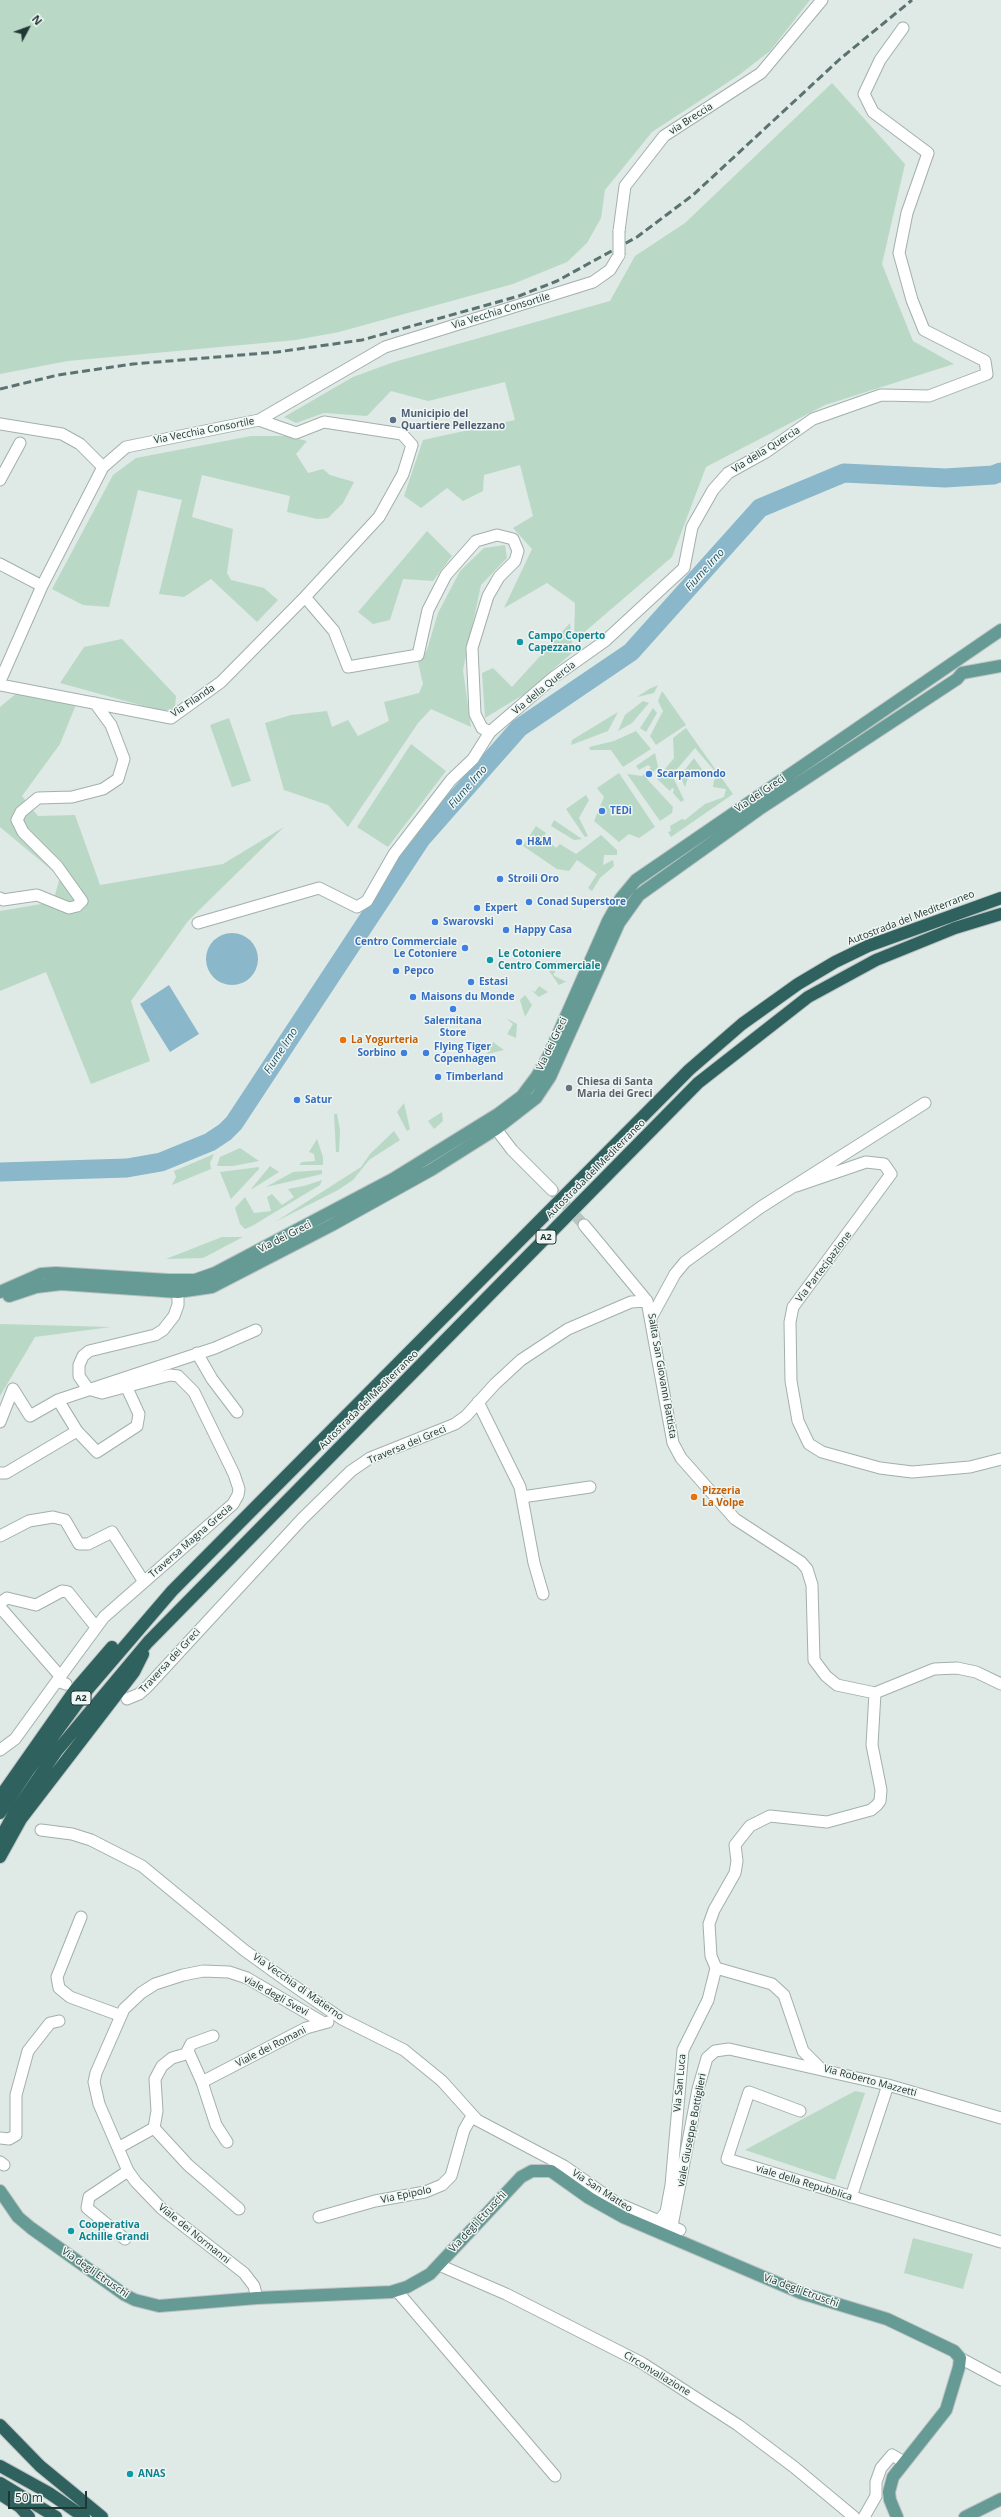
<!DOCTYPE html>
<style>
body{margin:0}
#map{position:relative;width:1001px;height:2517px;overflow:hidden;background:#dfe9e6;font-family:"Open Sans",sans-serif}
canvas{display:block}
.north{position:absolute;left:8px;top:8px;width:40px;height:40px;-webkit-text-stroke:3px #eff6f3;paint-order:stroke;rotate:49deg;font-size:11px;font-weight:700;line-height:16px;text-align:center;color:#213734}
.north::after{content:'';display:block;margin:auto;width:14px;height:18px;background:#213734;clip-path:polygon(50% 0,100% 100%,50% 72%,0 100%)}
.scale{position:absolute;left:8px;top:2491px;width:79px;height:18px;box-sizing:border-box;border:2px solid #213734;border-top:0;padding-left:5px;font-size:12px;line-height:14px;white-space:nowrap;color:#213734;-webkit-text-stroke:3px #eff6f3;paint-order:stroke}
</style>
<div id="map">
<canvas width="1001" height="2517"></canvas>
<div class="north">N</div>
<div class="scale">50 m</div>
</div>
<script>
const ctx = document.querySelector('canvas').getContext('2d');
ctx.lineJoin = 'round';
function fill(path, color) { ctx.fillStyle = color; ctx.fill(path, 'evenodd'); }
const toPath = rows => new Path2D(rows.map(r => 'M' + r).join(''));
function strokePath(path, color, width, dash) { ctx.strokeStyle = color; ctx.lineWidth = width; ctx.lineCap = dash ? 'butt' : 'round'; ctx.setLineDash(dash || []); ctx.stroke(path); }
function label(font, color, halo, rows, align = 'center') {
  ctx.font = font + ' "Open Sans",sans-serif'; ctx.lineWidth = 3; ctx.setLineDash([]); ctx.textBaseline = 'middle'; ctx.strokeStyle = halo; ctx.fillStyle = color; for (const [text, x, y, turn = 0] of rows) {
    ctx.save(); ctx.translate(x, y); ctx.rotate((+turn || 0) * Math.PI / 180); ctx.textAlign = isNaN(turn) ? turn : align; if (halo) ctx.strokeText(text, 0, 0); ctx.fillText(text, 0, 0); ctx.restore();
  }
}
fill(toPath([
 [0,0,810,0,770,51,739,75,652,132,605,190,601,218,587,243,567,262,513,284,339,332,296,340,68,361,0,374],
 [832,83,905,164,882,264,913,341,954,364,825,405,706,467,672,557,574,641,575,603,547,583,504,608,532,549,513,528,533,516,520,465,484,475,483,491,463,501,447,488,421,508,404,496,423,440,515,420,505,382,428,401,391,391,367,416,324,413,296,423,284,417,353,377,394,362,610,301,635,256,685,223],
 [251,436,287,436,307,441,296,454,308,473,323,469,330,475,354,482,343,503,328,518,317,519,287,512,290,496,202,475,192,517,233,529,227,573,231,580,264,588,278,600,257,622,211,579,184,597,159,594,182,500,138,490,109,607,83,605,52,589,113,475,136,458],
 [427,531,452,556,433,581,403,579,390,620,373,624,358,612],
 [505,545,507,558,481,585,463,670,471,727,431,709,418,723,348,827,328,805,284,790,265,723,291,715,327,711,332,727,348,720,358,736,389,721,384,702,419,693,423,684,418,662,427,650,438,613,460,571,484,548],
 [570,623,573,652,526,693,485,718,482,673,493,668,512,687],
 [122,639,176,696,175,708,162,711,60,683,84,647],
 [658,685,654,693,637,697,649,689],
 [662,691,686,725,656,745,650,736,663,711,658,701],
 [18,692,77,702,60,744,22,796,38,816,75,815,100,885,223,864,284,827,188,921,131,1001,150,1061,91,1084,46,972,0,991,0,911,53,902,60,877,0,827,0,707],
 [643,701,649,703,632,723,618,731,625,715],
 [653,708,657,713,646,732,640,728],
 [618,712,608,731,571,745,572,740],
 [229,718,251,781,232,787,210,725],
 [686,728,733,794,671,837,668,832,671,831,670,826,682,819,685,820,705,804,724,797,726,789,713,787,714,780,719,776,695,748,672,775,684,800,681,802,673,793,674,789,672,788,670,791,657,779,674,758,673,738],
 [636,731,651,749,623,767,611,750,590,750,589,747,614,741],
 [411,744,446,771,388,847,357,827],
 [655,753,658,767,647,779,673,807,672,813,660,821,627,774,642,776,651,767,648,765,639,770,636,766],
 [694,758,708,778,690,772,685,787,680,776],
 [619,773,655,827,639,838,629,834,619,842,594,821,604,797,597,788],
 [586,795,589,800,579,818,588,836,585,837,566,809],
 [554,820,582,839,574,840,551,826],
 [536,826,546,833,544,836,556,848,560,844,576,854,601,835,617,850,617,855,604,855,603,865,613,860,614,866,600,878,592,891,588,888,597,874,577,860,569,871,557,869,523,846],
 [556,961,561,963,553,975,564,981,567,981,559,985,549,971],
 [539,986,548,992,539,997,531,990,535,992],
 [525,995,532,1005,525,1017,520,1000],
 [506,1018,517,1024,516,1038,507,1034,513,1024],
 [493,1042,504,1050,487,1054],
 [404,1103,410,1129,407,1131,397,1112],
 [442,1112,443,1121,434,1129,428,1121],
 [334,1114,337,1114,340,1130,339,1152,336,1152],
 [394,1131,400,1140,369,1160,353,1180,338,1190,275,1222,361,1167,370,1154],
 [317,1139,323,1157,323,1165,299,1165,302,1162,315,1161,314,1154,309,1152],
 [240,1148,259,1161,233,1166,217,1166,220,1157],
 [214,1154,210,1163,211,1169,172,1185,176,1177,174,1171],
 [270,1166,279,1172,252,1189,251,1189],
 [259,1167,259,1169,231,1199,220,1172],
 [322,1170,322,1174,266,1187,293,1172],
 [322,1180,320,1185,252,1226,245,1229,240,1224,235,1208,245,1197,254,1213,271,1211,267,1197,272,1194,282,1205,294,1197,288,1189,304,1186],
 [222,1237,243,1237,203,1258,166,1259],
 [0,1324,111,1327,35,1337,0,1396],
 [855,2091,865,2093,835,2180,745,2150],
 [913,2238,973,2254,963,2289,904,2273]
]), '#b9d9c6');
fill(toPath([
 '206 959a26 26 0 1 1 52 0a26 26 0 1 1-52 0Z',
 [169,985,199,1034,170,1052,140,1004]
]), '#8ab7ca');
strokePath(toPath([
 [0,1172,127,1168,161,1162,210,1142,225,1132,234,1123,421,839,519,728,631,652,760,508,844,473,945,478,993,475,1001,472]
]), '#8ab7ca', 19);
strokePath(toPath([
 [552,1190,584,1225]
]), '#b9c5c2', 11, [11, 5.5]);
const minor = toPath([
 [619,231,625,186,664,136,761,73,822,0],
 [259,420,296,433,324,422,402,434,412,445,403,474,379,517,305,597,334,631,348,667,418,655,428,610,446,575,476,541,497,535,513,539,518,551,515,561,499,577,488,596,472,648,475,714,482,728,490,732,554,677,605,641,684,568,692,527,713,490,728,473,766,452,813,419,881,395,929,396,987,374,985,361,924,330,912,300,899,253,907,213,928,153,873,112,864,94,880,60,903,28],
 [0,424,62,434,80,444,103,467],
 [0,480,20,443],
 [0,564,42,586],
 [0,681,42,586,103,467,126,447,259,420,385,347,593,282,610,270,619,255],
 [0,685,171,718,221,682,305,597],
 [0,898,3,900,37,895,69,908,77,906,82,901,57,866,23,832,17,820,21,812,38,798,72,797,103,789,118,779,124,759,111,725,95,703],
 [198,923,319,888,357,907,367,901,394,854,451,780,473,759,490,732],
 [496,1129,512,1150,552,1190],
 [796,1186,866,1162,884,1164,891,1174,793,1307,790,1322,791,1381,798,1421,809,1444,822,1452,880,1468,912,1472,970,1467,1001,1459],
 [584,1225,647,1301,673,1443,681,1458,735,1519,801,1562,807,1569,812,1585,814,1660,826,1676,837,1685,875,1693],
 [651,1318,675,1274,685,1262,761,1207,925,1103],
 [197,1353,212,1379,237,1412],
 [13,1389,30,1416,58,1400,215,1348,256,1330],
 [478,1402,520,1487,534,1563,543,1594],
 [0,1422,13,1389],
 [77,1431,97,1452,137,1426,139,1414,126,1386],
 [0,1473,6,1473,77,1431,58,1400],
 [522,1497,590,1487],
 [0,1536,29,1521,53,1517,65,1520,79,1544,88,1544,112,1532,144,1582],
 [0,1603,7,1598,36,1605,62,1591,68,1592,96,1627],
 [0,1607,60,1676],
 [57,1681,104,1617,233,1504,238,1495,239,1489,234,1474,194,1392,178,1376,170,1375,102,1393,88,1389,79,1376,79,1365,83,1356,89,1351,155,1335,163,1330,174,1316,178,1305,178,1292],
 [875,1693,934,1669,957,1668,976,1672,1001,1684],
 [127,1699,139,1694,147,1687,302,1519,351,1471,370,1458,455,1424,466,1416,495,1384,521,1360,568,1329,631,1302,647,1301],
 [0,1750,15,1739,57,1681,66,1684],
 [41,1830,72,1834,91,1840,142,1866,244,1950,287,1981,342,2019,404,2050,442,2081,477,2120,564,2166,617,2203,680,2230],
 [81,1917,57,1977,59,1988,70,1997,119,2015],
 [716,1968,772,1984,784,1995,803,2051,821,2069],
 [187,2052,191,2044,213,2036],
 [202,2082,216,2125,227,2142],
 [800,2111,749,2092,727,2159,1001,2242],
 [154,2128,188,2165,239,2209],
 [0,2138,9,2139,16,2135,16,2095,28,2051,50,2023,59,2021],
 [118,2148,154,2128,157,2111,155,2079,162,2066,172,2058,189,2053,202,2082,306,2028,328,2022],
 [0,2162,4,2165],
 [851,2197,888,2085],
 [319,2217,375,2201,425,2192,442,2185,451,2176,464,2130,472,2116],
 [659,2221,666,2212,671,2185,683,2050,708,2000,716,1968,711,1956,709,1924,714,1910,735,1873,737,1861,735,1845,750,1826,770,1816,827,1822,871,1810,877,1805,880,1801,881,1790,872,1745,875,1693],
 [672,2226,698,2089,707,2058,715,2051,729,2049,888,2085,1001,2118],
 [125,2239,87,2208,89,2197,128,2171],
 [439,2265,506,2294,642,2363,738,2425,794,2467,854,2517],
 [397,2291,555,2476],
 [257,2298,254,2286,244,2273,162,2209,136,2182,128,2171,99,2104,94,2082,96,2073,124,2009,141,1993,155,1984,183,1975,203,1971,229,1972,247,1978,324,2023],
 [960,2358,1001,2380],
 [864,2517,876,2496,876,2482,881,2468,892,2455,904,2462]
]);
const major = toPath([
 [0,1292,41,1274,56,1273,168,1280,195,1280,215,1273,393,1179,498,1114,522,1096,537,1076,548,1057,608,921,621,898,636,880,1001,630],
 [9,1296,36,1287,61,1284,178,1292,212,1287,332,1225,431,1170,496,1129,536,1098,550,1077,619,923,639,895,758,810,957,679,962,673,1001,666],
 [0,2191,18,2217,31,2228,125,2295,135,2300,159,2306,257,2298,391,2292,407,2287,430,2274,521,2177,532,2171,551,2171,589,2198,623,2217,801,2293,887,2319,954,2351,960,2358,959,2367,946,2410,893,2477,889,2492,890,2500,897,2517],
 [965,2517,1001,2499]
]);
const highway = toPath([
 [0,1797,75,1690,112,1647],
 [0,1813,28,1771,88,1689,172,1591,689,1070,742,1024,798,984,835,962,868,946,1001,898],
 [0,1839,13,1815,56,1752,148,1642,698,1083,808,997,876,960,955,928,1001,914],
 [0,1857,21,1819,134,1672,143,1654],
 [0,2425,40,2466,102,2517],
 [0,2466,49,2493,84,2517],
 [0,2483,56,2517],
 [0,2494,20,2507,29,2517]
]);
strokePath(minor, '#a2b0ad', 13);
strokePath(major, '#bcc3c2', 14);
strokePath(highway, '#bcc3c2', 14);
strokePath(minor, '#fff', 11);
strokePath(major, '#669b95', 12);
strokePath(highway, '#2f615e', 12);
strokePath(toPath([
 [0,389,58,375,133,364,277,352,362,340,519,296,557,281,637,237,693,195,840,59,912,0]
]), '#5b7370', 3, [8, 4]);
const minorBridge = toPath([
 [619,255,619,231]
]);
strokePath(minorBridge, '#a2b0ad', 13, []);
strokePath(minorBridge, '#fff', 11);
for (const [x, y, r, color] of [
 [393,420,4,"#5c6f8a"],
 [520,642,4,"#0f9aa8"],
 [649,774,4,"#3f7fe0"],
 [602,811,4,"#3f7fe0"],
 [519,842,4,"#3f7fe0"],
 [500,879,4,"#3f7fe0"],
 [529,902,4,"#3f7fe0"],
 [477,908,4,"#3f7fe0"],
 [435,922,4,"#3f7fe0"],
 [506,930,4,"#3f7fe0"],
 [465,948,4,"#3f7fe0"],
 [490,960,4,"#0f9aa8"],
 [396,971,4,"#3f7fe0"],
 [471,982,4,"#3f7fe0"],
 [413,997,4,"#3f7fe0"],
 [453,1009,4,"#3f7fe0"],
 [343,1040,4,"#e8710a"],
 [404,1053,4,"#3f7fe0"],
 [426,1053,4,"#3f7fe0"],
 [438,1077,4,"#3f7fe0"],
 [569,1088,4,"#6b7280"],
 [297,1100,4,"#3f7fe0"],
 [694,1497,4,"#e8710a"],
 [71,2231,4,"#0f9aa8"],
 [130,2474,4,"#0f9aa8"]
]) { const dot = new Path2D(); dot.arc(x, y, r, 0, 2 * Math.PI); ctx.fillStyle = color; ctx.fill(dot); strokePath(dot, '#eff6f3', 1.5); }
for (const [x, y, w] of [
 [546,1237,20],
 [81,1698,20]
]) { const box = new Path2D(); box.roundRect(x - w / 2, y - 7, w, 14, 3); ctx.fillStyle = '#eff6f3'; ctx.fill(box); strokePath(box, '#213734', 1); }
label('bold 9px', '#213734', null, [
 ["A2",546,1237],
 ["A2",81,1698]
]);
label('10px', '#213734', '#eff6f3', [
 ["via Breccia",691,119,-33],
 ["Via Vecchia Consortile",501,311,-17],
 ["Via Vecchia Consortile",204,431,-11],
 ["Via della Quercia",766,450,-32],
 ["Via della Quercia",544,688,-39],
 ["Via Filanda",193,701,-34],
 ["Via dei Greci",760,794,-34],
 ["Autostrada del Mediterraneo",911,918,-21],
 ["Via dei Greci",552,1044,-64],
 ["Autostrada del Mediterraneo",596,1169,-45],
 ["Via dei Greci",285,1237,-27],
 ["Via Partecipazione",824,1267,-53],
 ["Salita San Giovanni Battista",662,1376,80],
 ["Autostrada del Mediterraneo",369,1400,-45],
 ["Traversa dei Greci",407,1445,-23],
 ["Traversa Magna Grecia",191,1541,-41],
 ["Traversa dei Greci",170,1661,-47],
 ["Via Vecchia di Matierno",298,1987,35],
 ["viale degli Svevi",276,1996,29],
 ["Viale dei Romani",271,2047,-27],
 ["Via Roberto Mazzetti",870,2081,15],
 ["Via San Luca",680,2083,-85],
 ["viale Giuseppe Bottiglieri",692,2130,-79],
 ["viale della Repubblica",804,2183,17],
 ["Via San Matteo",602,2191,33],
 ["Via Epipolo",406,2195,-12],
 ["Via degli Etruschi",478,2222,-47],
 ["Viale dei Normanni",194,2234,39],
 ["Via degli Etruschi",95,2273,35],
 ["Via degli Etruschi",801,2291,20],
 ["Circonvallazione",657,2374,31]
]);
label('bold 10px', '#4e5e75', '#eff6f3', [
 ["Municipio del",401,414],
 ["Quartiere Pellezzano",401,426]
], 'left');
label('bold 10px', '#0d838f', '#eff6f3', [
 ["Campo Coperto",528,636],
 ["Capezzano",528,648],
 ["Le Cotoniere",498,954],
 ["Centro Commerciale",498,966],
 ["Cooperativa",79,2225],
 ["Achille Grandi",79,2237],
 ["ANAS",138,2474]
], 'left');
label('bold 10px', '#366cbe', '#eff6f3', [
 ["Scarpamondo",657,774],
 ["TEDi",610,811],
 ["H&M",527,842],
 ["Stroili Oro",508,879],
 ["Conad Superstore",537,902],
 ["Expert",485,908],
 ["Swarovski",443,922],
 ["Happy Casa",514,930],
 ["Centro Commerciale",457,942,"right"],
 ["Le Cotoniere",457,954,"right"],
 ["Pepco",404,971],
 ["Estasi",479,982],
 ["Maisons du Monde",421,997],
 ["Salernitana",453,1021,"center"],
 ["Store",453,1033,"center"],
 ["Flying Tiger",434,1047],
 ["Copenhagen",434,1059],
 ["Sorbino",396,1053,"right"],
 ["Timberland",446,1077],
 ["Satur",305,1100]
], 'left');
label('bold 10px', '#c56008', '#eff6f3', [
 ["La Yogurteria",351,1040],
 ["Pizzeria",702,1491],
 ["La Volpe",702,1503]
], 'left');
label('bold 10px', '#5b616d', '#eff6f3', [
 ["Chiesa di Santa",577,1082],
 ["Maria dei Greci",577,1094]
], 'left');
label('italic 11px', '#21566e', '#eff6f3', [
 ["Fiume Irno",705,570,-48],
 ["Fiume Irno",468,787,-49],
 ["Fiume Irno",281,1051,-57]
]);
</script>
